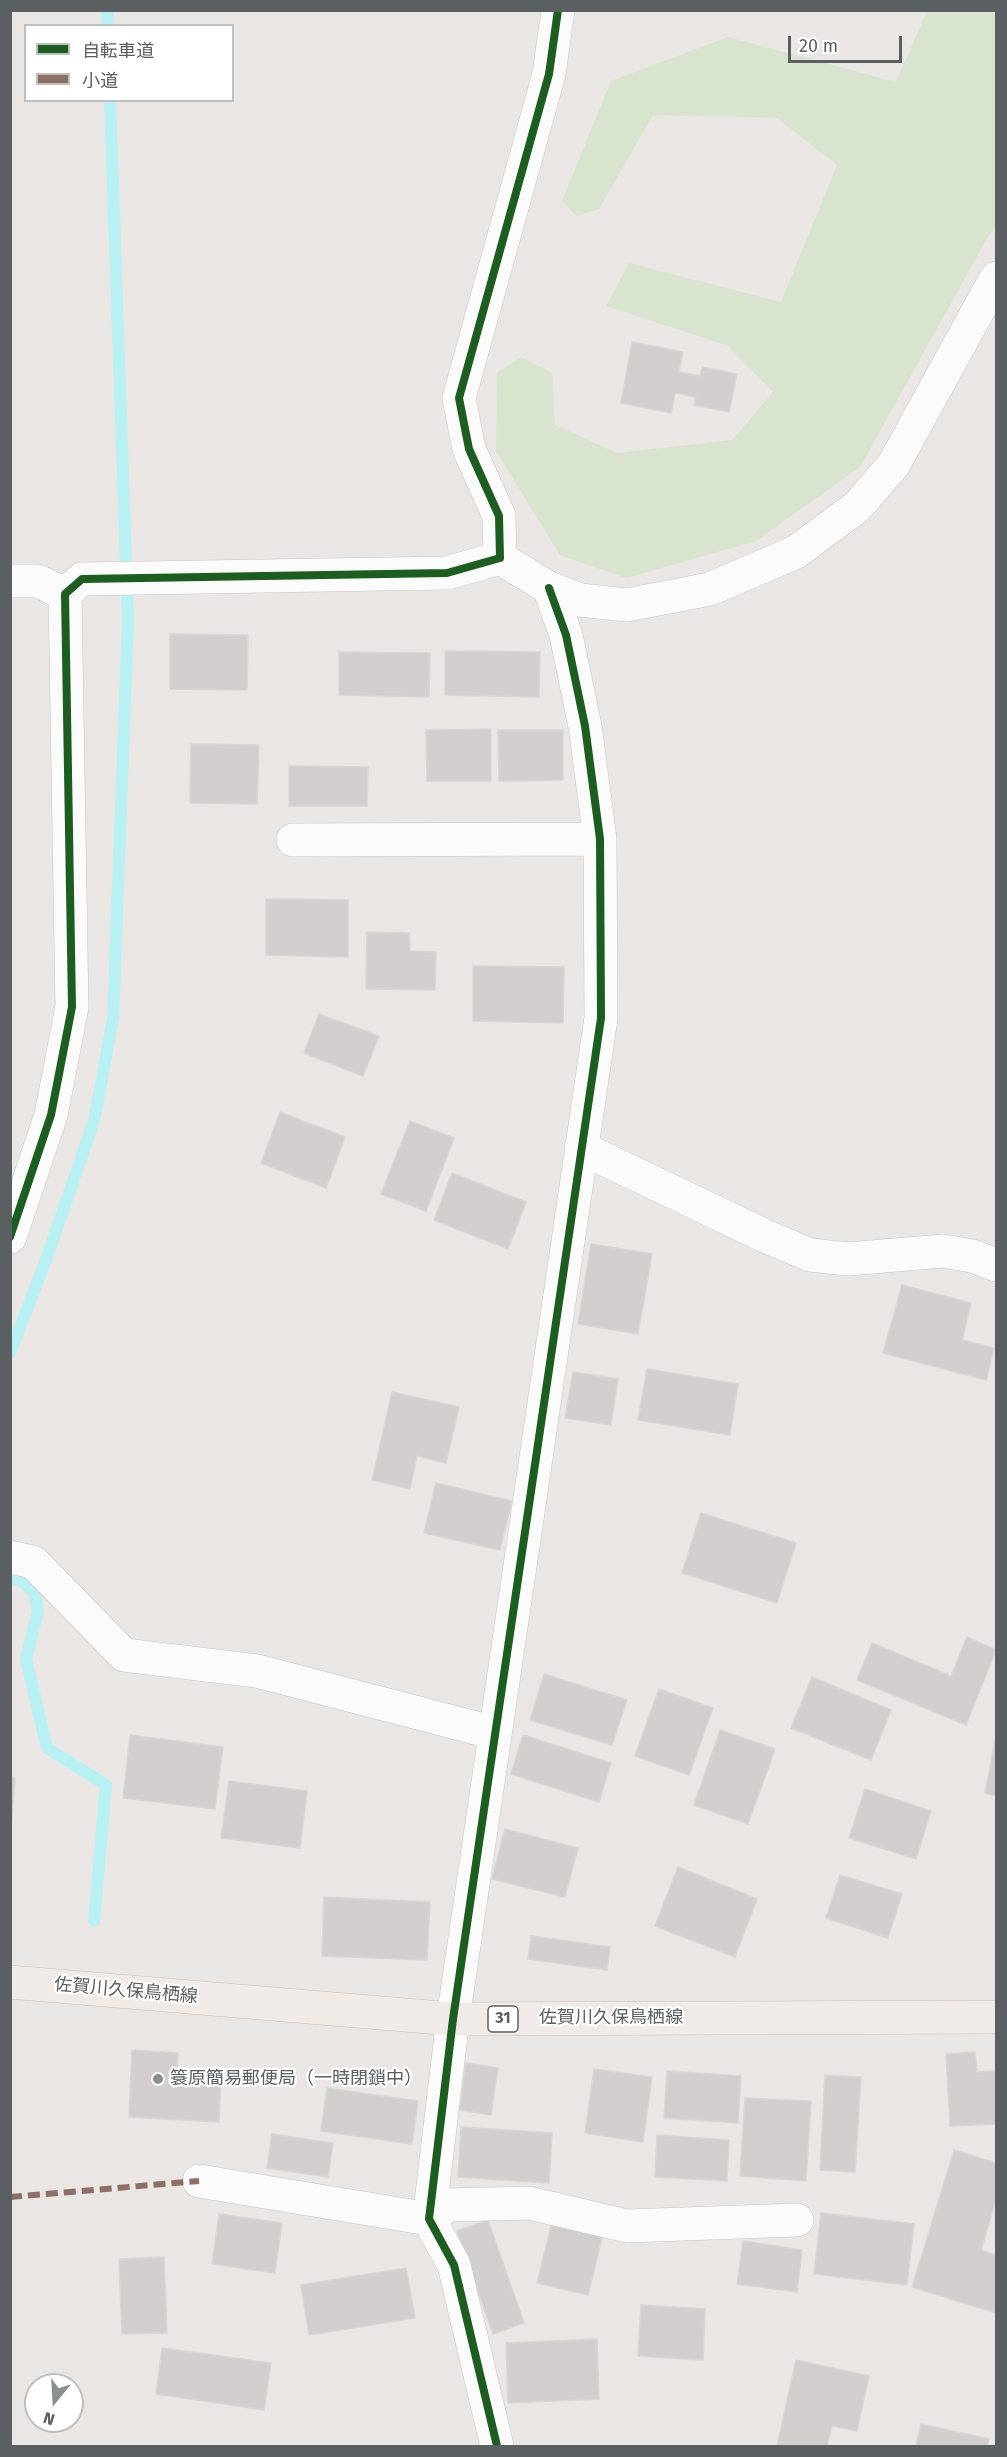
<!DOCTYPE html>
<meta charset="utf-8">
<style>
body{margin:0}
#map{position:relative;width:1007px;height:2457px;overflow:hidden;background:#e9e6e4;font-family:"Fira Sans","Noto Sans JP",sans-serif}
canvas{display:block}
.frame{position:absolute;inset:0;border:12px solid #5a6061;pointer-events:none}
.legend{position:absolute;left:24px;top:24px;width:210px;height:78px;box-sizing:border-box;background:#fff;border:2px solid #bdbfc0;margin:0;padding:8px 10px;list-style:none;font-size:18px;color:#5a6061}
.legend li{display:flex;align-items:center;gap:12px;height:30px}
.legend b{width:30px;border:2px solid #bdbfc0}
.north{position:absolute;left:24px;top:2373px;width:60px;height:60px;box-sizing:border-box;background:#fff;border:2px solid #bdbfc0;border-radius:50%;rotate:198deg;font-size:16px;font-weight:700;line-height:24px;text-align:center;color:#5a6061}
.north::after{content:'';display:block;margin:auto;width:21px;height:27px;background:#8c8f8f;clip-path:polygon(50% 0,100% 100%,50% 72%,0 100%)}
.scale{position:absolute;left:788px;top:36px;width:114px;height:27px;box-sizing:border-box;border:3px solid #5a6061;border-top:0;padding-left:8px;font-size:18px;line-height:21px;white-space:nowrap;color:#5a6061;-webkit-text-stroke:4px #fff;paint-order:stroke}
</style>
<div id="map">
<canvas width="1007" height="2457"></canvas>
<div class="frame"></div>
<ul class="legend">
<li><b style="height:8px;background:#1b5e20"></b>自転車道</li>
<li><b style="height:8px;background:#8d6e63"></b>小道</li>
</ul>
<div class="north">N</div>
<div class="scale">20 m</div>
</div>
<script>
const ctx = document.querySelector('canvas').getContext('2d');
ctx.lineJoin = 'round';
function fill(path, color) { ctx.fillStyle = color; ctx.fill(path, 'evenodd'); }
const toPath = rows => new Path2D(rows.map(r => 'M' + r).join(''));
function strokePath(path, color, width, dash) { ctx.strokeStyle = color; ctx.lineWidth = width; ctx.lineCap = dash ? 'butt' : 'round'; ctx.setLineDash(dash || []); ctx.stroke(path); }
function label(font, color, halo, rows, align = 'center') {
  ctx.font = font + ' "Fira Sans","Noto Sans JP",sans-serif'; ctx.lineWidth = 4.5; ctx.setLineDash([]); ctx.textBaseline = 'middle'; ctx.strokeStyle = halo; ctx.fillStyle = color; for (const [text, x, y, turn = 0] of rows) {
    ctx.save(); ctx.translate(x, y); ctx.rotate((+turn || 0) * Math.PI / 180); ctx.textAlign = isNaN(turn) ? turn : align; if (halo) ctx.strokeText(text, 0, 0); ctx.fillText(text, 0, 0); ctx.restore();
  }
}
fill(toPath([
 [927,11,996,11,996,229,989,235,860,467,756,541,626,578,560,555,496,451,497,373,521,357,552,373,555,425,617,453,732,440,773,392,728,346,606,306,629,263,781,302,837,165,777,118,653,115,599,209,576,216,562,201,611,81,728,37,896,82]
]), '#d9e4cf');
strokePath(toPath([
 [107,10,108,26],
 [10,1353,46,1260,94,1121,113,1019,128,621,110,100],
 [10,1578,21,1580,34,1592,38,1611,26,1659,47,1748,106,1785,94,1921]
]), '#b8f1f3', 12);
const building = toPath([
 [632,342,683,352,679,372,700,376,702,367,737,374,729,412,694,405,696,397,675,393,671,413,621,403,632,342],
 [170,634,248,635,247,690,170,689,170,634],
 [445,651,540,652,539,697,445,695,445,651],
 [339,652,430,653,429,697,339,695,339,652],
 [491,729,491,781,427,781,426,730,491,729],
 [498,730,563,730,563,780,499,781,498,730],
 [191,744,259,745,257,804,190,803,191,744],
 [289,766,368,767,367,806,289,806,289,766],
 [266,899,348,900,348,957,266,955,266,899],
 [367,932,409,933,410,951,436,952,435,990,366,989,367,932],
 [473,966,564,967,563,1023,473,1021,473,966],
 [319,1014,379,1036,363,1076,304,1053,319,1014],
 [280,1112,345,1137,326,1188,261,1163,280,1112],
 [410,1121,454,1138,426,1211,381,1194,410,1121],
 [452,1173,526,1202,508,1249,434,1220,452,1173],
 [591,1244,652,1254,638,1334,578,1324,591,1244],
 [902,1285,971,1303,962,1340,994,1348,986,1380,883,1353,902,1285],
 [647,1369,738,1384,730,1435,638,1420,647,1369],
 [573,1372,618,1379,611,1425,565,1418,573,1372],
 [392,1392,459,1407,446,1463,417,1456,410,1489,372,1480,392,1392],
 [436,1483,512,1501,500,1550,424,1533,436,1483],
 [701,1513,796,1543,777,1603,682,1573,701,1513],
 [967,1637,996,1650,966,1725,857,1680,872,1643,951,1676,967,1637],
 [544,1674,627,1700,612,1745,530,1720,544,1674],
 [812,1677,891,1710,871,1760,791,1728,812,1677],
 [659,1689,713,1708,689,1775,635,1756,659,1689],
 [720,1730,775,1749,748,1824,694,1805,720,1730],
 [130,1735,223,1747,215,1809,123,1798,130,1735],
 [523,1735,611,1763,599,1802,511,1774,523,1735],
 [996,1735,996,1796,985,1793,996,1735],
 [10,1777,15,1778,10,1842,10,1777],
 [229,1781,307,1791,300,1848,221,1838,229,1781],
 [865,1789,931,1811,916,1859,849,1838,865,1789],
 [505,1829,578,1848,565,1897,492,1879,505,1829],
 [678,1867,757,1899,735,1957,655,1926,678,1867],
 [840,1875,902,1894,888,1938,826,1918,840,1875],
 [324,1897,430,1902,427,1960,322,1956,324,1897],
 [531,1936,610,1947,607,1970,528,1959,531,1936],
 [132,2050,178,2053,177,2070,221,2072,219,2122,129,2117,132,2050],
 [975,2052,977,2072,996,2071,996,2124,950,2126,946,2054,975,2052],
 [466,2063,498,2068,491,2115,460,2110,466,2063],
 [594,2069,652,2077,643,2142,585,2133,594,2069],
 [667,2071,741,2076,738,2123,664,2118,667,2071],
 [825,2075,861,2077,855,2172,820,2170,825,2075],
 [327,2088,418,2101,412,2144,321,2131,327,2088],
 [745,2098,811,2101,806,2181,740,2176,745,2098],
 [461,2127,552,2133,549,2183,458,2177,461,2127],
 [272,2134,333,2143,328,2177,267,2168,272,2134],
 [657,2135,729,2140,727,2181,655,2177,657,2135],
 [954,2150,996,2163,996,2200,981,2250,996,2255,996,2313,912,2287,954,2150],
 [821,2213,914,2224,907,2285,814,2274,821,2213],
 [219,2214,282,2223,275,2273,212,2264,219,2214],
 [488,2220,524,2323,493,2334,457,2231,488,2220],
 [552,2222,603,2234,588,2295,537,2283,552,2222],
 [743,2241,802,2250,797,2292,737,2284,743,2241],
 [164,2257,167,2333,122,2334,119,2259,164,2257],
 [406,2268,415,2318,309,2335,301,2285,406,2268],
 [641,2305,705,2309,703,2360,638,2356,641,2305],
 [597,2339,599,2399,508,2403,506,2343,597,2339],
 [162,2348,271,2363,264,2410,156,2394,162,2348],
 [796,2360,869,2376,857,2431,832,2426,827,2446,777,2446,796,2360],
 [921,2424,989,2439,987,2446,916,2446,921,2424]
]);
fill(building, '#d1cecd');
strokePath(building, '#d8d5d3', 1.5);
const street = toPath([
 [500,558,549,588,580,600,627,605,710,589,796,552,858,506,894,464,996,278],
 [10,581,38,581,65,594],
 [293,840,600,839],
 [581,1148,763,1235,810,1255,848,1259,943,1251,972,1256,996,1265],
 [10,1557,33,1562,124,1655,257,1671,495,1733],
 [199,2181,429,2219,448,2205,529,2203,627,2226,797,2220],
 [497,2446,454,2265,429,2219,453,2019,601,1018,600,839,585,726,566,635,549,588]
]);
const secondary = toPath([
 [10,1237,51,1115,72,1007,65,594,82,579,447,573,500,558,499,516,469,449,459,398,549,74,558,10]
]);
const primary = toPath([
 [10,1982,453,2019,996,2017]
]);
strokePath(street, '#c5c5c4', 34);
strokePath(secondary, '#c5c5c4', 34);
strokePath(primary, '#d0bdb2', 34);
strokePath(street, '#fcfbfb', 33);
strokePath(secondary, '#fcfbfb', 33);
strokePath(primary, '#f1ebe7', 33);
strokePath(toPath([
 [10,2197,199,2181]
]), '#8d6e63', 6, [12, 6]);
strokePath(toPath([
 [10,1237,51,1115,72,1007,65,594,82,579,447,573,500,558,499,516,469,449,459,398,549,74,558,10],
 [497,2446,454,2265,429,2219,453,2019,601,1018,600,839,585,726,566,635,549,588]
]), '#1b5e20', 8);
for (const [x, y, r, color] of [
 [158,2079,6,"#8c8f8f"]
]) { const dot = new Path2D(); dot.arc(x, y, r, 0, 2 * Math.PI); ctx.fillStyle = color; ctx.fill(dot); strokePath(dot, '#fff', 2); }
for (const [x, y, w] of [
 [503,2019,30]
]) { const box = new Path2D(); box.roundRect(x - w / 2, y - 13, w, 26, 4.5); ctx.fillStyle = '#fff'; ctx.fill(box); strokePath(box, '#5a6061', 1.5); }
label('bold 16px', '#5a6061', null, [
 ["31",503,2019]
]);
label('18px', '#5a6061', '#fff', [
 ["佐賀川久保鳥栖線",126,1991,5],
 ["佐賀川久保鳥栖線",611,2018]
]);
label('18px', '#5a6061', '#fff', [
 ["簑原簡易郵便局（一時閉鎖中）",170,2079]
], 'left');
</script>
